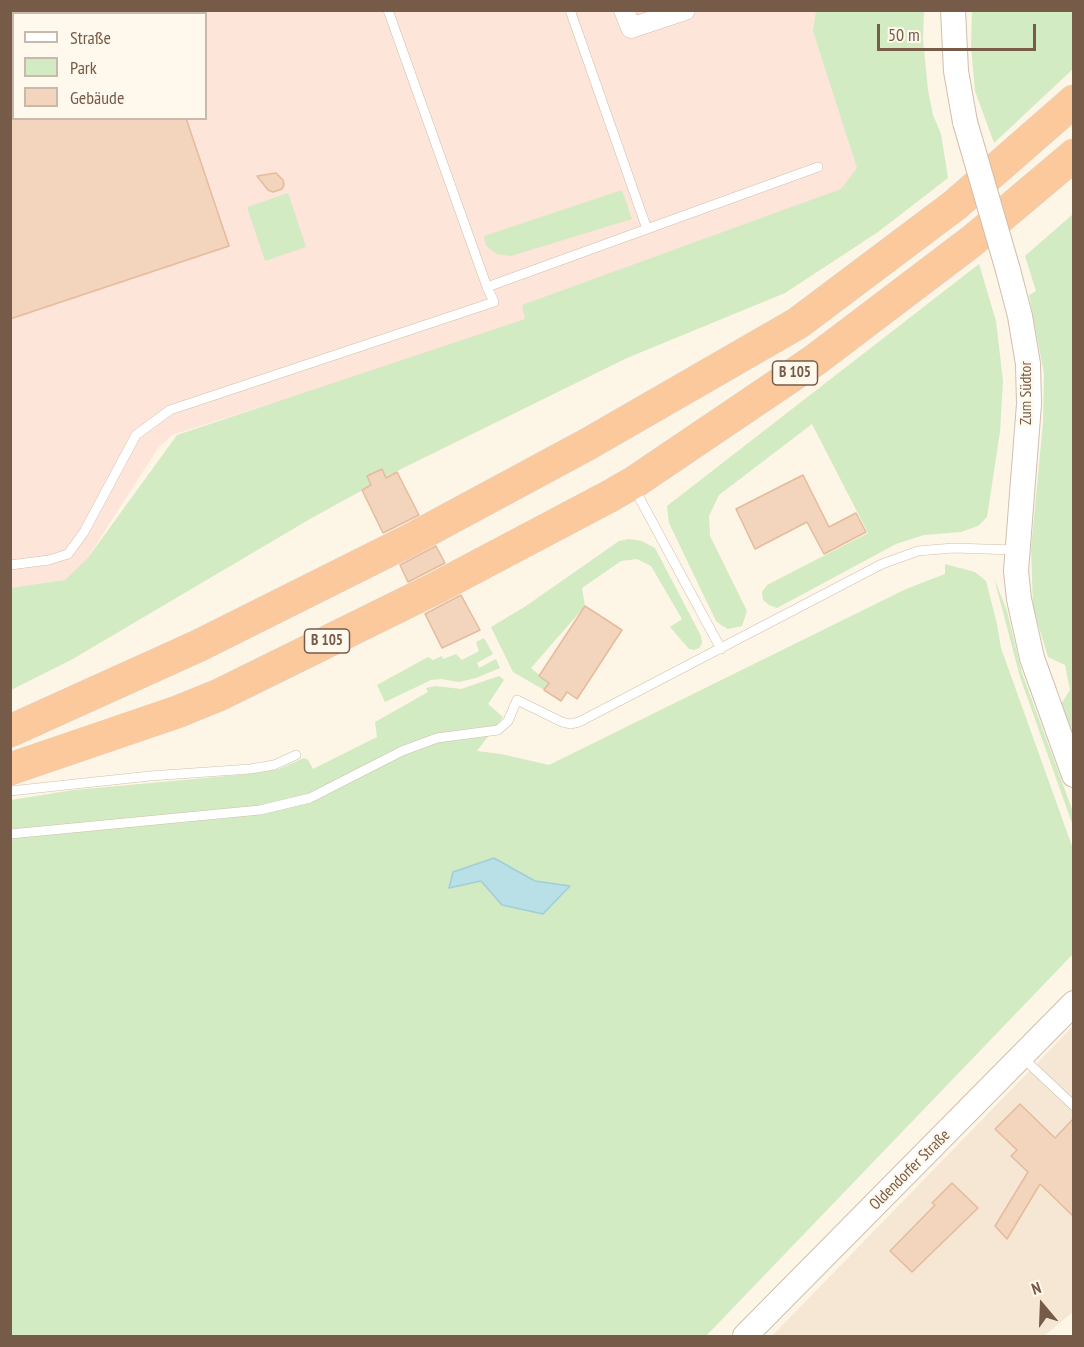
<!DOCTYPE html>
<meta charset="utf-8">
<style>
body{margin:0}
#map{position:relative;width:1084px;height:1347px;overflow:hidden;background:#fdf5e5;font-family:"PT Sans Narrow",sans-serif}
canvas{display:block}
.frame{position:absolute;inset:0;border:12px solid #775b49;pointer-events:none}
.legend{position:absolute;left:12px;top:12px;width:195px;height:108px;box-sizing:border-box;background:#fff8ec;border:2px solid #c9b9ab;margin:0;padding:8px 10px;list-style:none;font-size:18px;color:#775b49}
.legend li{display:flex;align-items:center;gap:12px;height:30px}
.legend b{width:30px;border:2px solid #c9b9ab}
.north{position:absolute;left:1012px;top:1275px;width:60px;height:60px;-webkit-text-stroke:4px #fff8ec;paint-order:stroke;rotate:341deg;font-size:16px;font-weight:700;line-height:24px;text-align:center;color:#775b49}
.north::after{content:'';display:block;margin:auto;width:21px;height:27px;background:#775b49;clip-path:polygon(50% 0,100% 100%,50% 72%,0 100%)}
.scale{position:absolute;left:877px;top:24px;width:159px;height:27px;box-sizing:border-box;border:3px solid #775b49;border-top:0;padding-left:8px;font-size:18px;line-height:21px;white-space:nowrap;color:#775b49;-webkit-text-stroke:4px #fff8ec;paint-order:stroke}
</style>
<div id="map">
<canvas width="1084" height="1347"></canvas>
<div class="frame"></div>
<ul class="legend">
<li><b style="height:8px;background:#fff"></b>Straße</li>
<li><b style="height:16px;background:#d2ebc3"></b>Park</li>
<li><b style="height:16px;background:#f3d4bc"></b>Gebäude</li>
</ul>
<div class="north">N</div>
<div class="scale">50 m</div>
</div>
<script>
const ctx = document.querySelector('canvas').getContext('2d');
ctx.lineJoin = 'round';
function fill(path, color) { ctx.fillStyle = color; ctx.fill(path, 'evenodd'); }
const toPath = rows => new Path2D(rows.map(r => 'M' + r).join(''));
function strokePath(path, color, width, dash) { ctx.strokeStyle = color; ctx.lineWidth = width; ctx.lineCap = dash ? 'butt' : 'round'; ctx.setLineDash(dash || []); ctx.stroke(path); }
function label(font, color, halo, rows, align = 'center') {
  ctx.font = font + ' "PT Sans Narrow",sans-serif'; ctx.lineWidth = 4.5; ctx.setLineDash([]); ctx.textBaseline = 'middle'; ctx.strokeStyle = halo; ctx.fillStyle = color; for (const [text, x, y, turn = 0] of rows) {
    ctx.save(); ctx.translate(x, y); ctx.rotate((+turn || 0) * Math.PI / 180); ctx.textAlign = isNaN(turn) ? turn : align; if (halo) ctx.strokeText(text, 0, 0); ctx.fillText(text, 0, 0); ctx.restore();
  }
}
fill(toPath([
 [1073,1026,1073,1312,1044,1336,772,1336]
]), '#f5e7d4');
fill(toPath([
 [11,11,907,11,917,144,845,194,528,322,172,435,158,448,85,562,66,584,11,595],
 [14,14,206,14,206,118,14,118]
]), '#fde5d9');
fill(toPath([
 [816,11,924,11,923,39,928,90,933,115,941,134,948,178,878,232,785,293,627,358,397,471,310,519,71,660,11,690,10,588,65,580,87,559,177,435,525,319,522,305,841,189,857,168,813,31],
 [972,11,1073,11,1073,69,994,143,975,91,971,46],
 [622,190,632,219,511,256,497,254,486,246,484,236],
 [288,193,306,247,265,261,247,207],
 [1073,214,1073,741,1061,704,1070,690,1065,665,1048,657,1033,607,1031,549,1043,423,1044,374,1029,295,1036,291,1025,256],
 [979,264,996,321,1003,381,1000,432,987,517,978,526,961,532,924,535,896,544,777,608,769,605,763,600,762,592,767,585,868,533,812,424,719,495,709,516,710,536,747,611,742,626,728,629,721,625,716,621,669,523,667,506],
 [629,539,642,541,655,548,701,636,702,643,699,648,694,650,689,649,670,627,682,619,651,566,637,559,621,561,582,588,585,606,531,668,549,683,544,690,513,672,491,627,526,606,619,541],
 [945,564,975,572,986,581,997,624,1001,648,1073,849,1073,954,706,1336,11,1336,11,800,74,790,249,774,279,769,304,758,308,760,313,769,377,737,375,722,428,692,426,688,436,686,461,689,499,676,504,680,488,704,503,717,477,751,501,754,549,765,906,589,945,574],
 [994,578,1007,611,1022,673,1073,812,1073,826,1020,677],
 [484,638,493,654,477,663,479,668,496,659,500,668,476,678,459,682,441,679,431,680,385,702,377,685,428,657,433,660,442,656,443,659,456,654,462,660,479,651,476,642]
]), '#d2ebc3');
const water = toPath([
 [494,858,535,881,570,886,543,914,502,905,481,881,449,888,453,872,494,858]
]);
fill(water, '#b9dfe7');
strokePath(water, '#9fcfd9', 1.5);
const building = toPath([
 [10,118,186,118,229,246,10,319,10,118],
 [276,173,283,180,284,185,282,189,273,192,268,190,257,176,276,173],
 [382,469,386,478,397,472,419,515,383,533,362,490,371,485,367,476,382,469],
 [803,475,829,527,856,513,866,532,824,554,807,522,755,549,736,509,803,475],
 [436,546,445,563,408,582,400,565,436,546],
 [461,595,480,630,442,648,425,614,461,595],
 [585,606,622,630,577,699,567,692,561,701,544,690,549,683,539,676,585,606],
 [1020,1104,1055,1138,1074,1118,1074,1217,1040,1184,1007,1239,995,1226,1028,1172,1011,1156,1017,1150,995,1129,1020,1104],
 [952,1183,978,1208,912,1272,890,1251,935,1205,932,1203,952,1183]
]);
fill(building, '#f3d4bc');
strokePath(building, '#e6bb9c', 1.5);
const service = toPath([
 [388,10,487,287],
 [570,10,647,229],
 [634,488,721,649],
 [10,565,49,560,68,554,84,532,136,435,170,410,494,302,487,287,818,167],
 [10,791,150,776,250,769,274,765,296,755],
 [10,834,260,810,310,798,402,751,437,738,498,730,508,721,517,700,562,722,570,724,579,722,882,564,918,551,953,548,1016,550],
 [1023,1058,1074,1106]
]);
const minor = toPath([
 [624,10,631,28,685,10],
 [104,14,113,10],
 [10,47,14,45]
]);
const tertiary = toPath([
 [953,10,956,71,965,122],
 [1008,270,1020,316,1028,364,1029,404,1016,571,1019,599,1032,658,1074,775],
 [745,1336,1074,1003]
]);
const trunk = toPath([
 [10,731,198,646,408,541,588,444,798,323,955,205,1074,101],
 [10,769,177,712,219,695,436,588,610,496,636,481,815,360,972,241,1074,155]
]);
strokePath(service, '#d1bfad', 10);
strokePath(minor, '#d1bfad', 21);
strokePath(tertiary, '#d1bfad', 26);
strokePath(trunk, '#dcd4d0', 33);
strokePath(service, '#fff', 9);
strokePath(minor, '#fff', 20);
strokePath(tertiary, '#fff', 24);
strokePath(trunk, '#fbc99c', 32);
const tertiaryBridge = toPath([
 [965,122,1008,270]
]);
strokePath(tertiaryBridge, '#d1bfad', 26, []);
strokePath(tertiaryBridge, '#fff', 24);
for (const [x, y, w] of [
 [795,373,45],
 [327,641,45]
]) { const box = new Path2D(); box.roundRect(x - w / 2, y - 12, w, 24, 4.5); ctx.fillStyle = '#fff8ec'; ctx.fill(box); strokePath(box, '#775b49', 1.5); }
label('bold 15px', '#775b49', null, [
 ["B 105",795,373],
 ["B 105",327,641]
]);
label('16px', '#775b49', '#fff8ec', [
 ["Zum Südtor",1026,393,-90],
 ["Oldendorfer Straße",910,1170,-45]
]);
</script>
